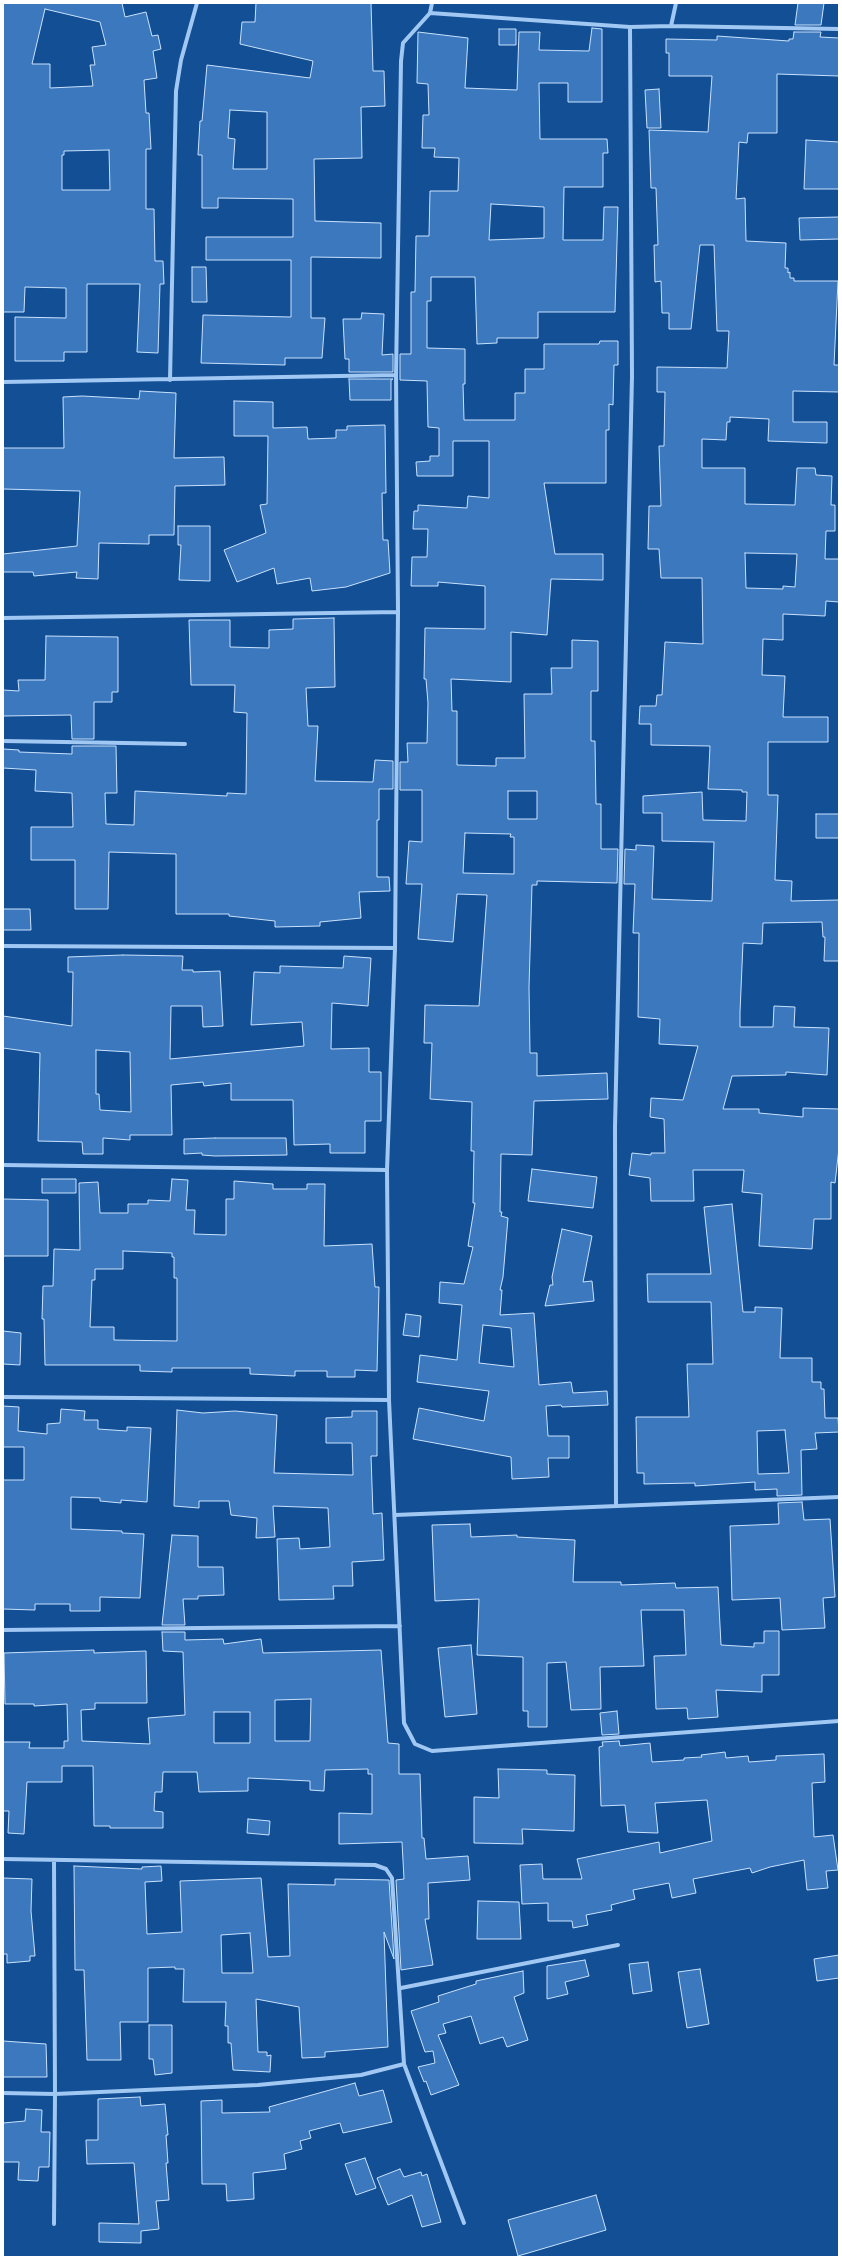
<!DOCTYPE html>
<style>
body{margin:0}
#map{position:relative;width:842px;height:2260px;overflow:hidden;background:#124f95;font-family:Lato,sans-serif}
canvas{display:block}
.frame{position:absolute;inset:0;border:4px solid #fff;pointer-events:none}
</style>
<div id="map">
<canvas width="842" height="2260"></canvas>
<div class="frame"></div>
</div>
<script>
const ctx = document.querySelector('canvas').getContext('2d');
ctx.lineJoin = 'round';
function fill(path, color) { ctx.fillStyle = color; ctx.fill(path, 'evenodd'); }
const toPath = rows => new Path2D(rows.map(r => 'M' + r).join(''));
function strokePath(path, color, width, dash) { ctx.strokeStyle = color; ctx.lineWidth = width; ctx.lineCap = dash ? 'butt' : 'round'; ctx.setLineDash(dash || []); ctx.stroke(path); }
const building = toPath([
 [3,3,122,3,125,17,146,12,152,36,158,35,161,49,153,51,157,78,144,80,146,113,149,113,151,149,146,149,146,209,154,209,155,261,163,261,164,284,160,284,158,353,137,352,140,284,87,284,87,352,64,352,64,361,15,361,15,317,66,318,66,288,25,287,24,312,3,312,3,3],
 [45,9,100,22,106,45,92,47,95,65,90,65,93,86,50,88,50,64,32,64,45,9],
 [109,150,110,190,62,190,62,155,64,155,64,151,109,150],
 [256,3,371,3,373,71,384,71,385,106,361,107,362,158,314,159,315,221,381,223,381,258,311,257,311,318,325,318,322,358,285,358,285,365,201,363,203,315,291,317,291,260,206,260,206,237,293,237,293,199,218,198,218,208,202,208,202,155,198,155,200,121,202,121,207,65,310,78,313,61,240,44,242,22,255,22,256,3],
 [230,110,267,112,267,169,233,169,235,139,228,138,230,110],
 [798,3,824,3,821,25,795,25,798,3],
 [592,28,602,29,602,102,568,102,568,83,539,83,540,139,607,139,608,153,603,153,603,187,564,187,563,240,603,240,604,207,618,207,615,312,538,312,538,338,497,338,497,343,477,344,475,277,431,277,431,301,427,301,427,348,465,349,465,384,463,384,464,420,515,420,515,393,525,393,525,369,544,369,544,344,599,344,600,341,618,341,618,365,614,365,613,405,609,404,609,430,606,430,606,483,544,483,555,554,603,554,603,580,551,579,547,635,511,632,511,682,451,679,452,711,457,711,457,765,496,766,496,758,525,758,524,694,552,694,551,668,572,668,572,640,598,641,598,691,591,691,591,741,595,741,596,804,601,804,601,849,618,849,617,883,537,881,537,885,532,885,529,987,530,1053,537,1053,537,1076,607,1073,608,1099,534,1101,532,1155,501,1154,500,1212,502,1212,501,1216,508,1218,503,1277,500,1290,502,1290,500,1315,534,1313,539,1385,571,1382,573,1393,607,1391,608,1405,562,1407,561,1405,546,1406,548,1436,569,1436,569,1458,548,1458,549,1477,512,1479,511,1457,413,1439,419,1408,484,1421,489,1391,417,1382,420,1355,457,1360,462,1305,439,1303,440,1282,464,1284,473,1247,468,1246,475,1203,473,1203,474,1151,471,1151,472,1102,430,1099,432,1043,424,1043,425,1005,479,1006,487,895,457,894,453,942,418,939,422,884,406,884,409,841,422,842,422,790,400,790,400,762,408,762,407,743,427,743,428,703,426,679,424,679,425,628,485,629,485,586,438,582,438,586,411,586,412,557,427,557,428,529,413,529,414,511,418,511,418,505,467,508,468,496,489,498,489,441,453,441,453,476,417,476,416,462,430,461,430,456,439,456,439,428,428,427,427,381,400,380,400,354,411,354,411,292,415,292,416,236,429,236,430,191,458,191,459,158,434,157,435,148,422,148,423,115,429,115,428,84,417,83,418,32,468,38,465,88,517,90,519,32,540,32,539,50,589,51,592,28],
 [491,204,544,207,544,238,489,240,491,204],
 [508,791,537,791,537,819,508,819,508,791],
 [465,833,511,834,510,837,514,837,514,874,463,873,465,833],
 [483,1325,511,1328,514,1367,479,1363,483,1325],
 [499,29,516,29,516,45,499,45,499,29],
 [794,32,821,32,820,37,839,38,839,76,777,74,777,133,748,133,747,143,739,142,736,199,745,198,746,241,786,243,785,268,788,268,788,273,790,272,790,278,794,278,794,281,838,281,834,365,839,365,839,392,793,391,793,422,827,422,827,443,768,441,769,419,730,417,730,422,727,422,726,440,702,439,702,468,745,468,745,504,795,505,797,468,815,468,816,475,832,476,831,505,835,505,835,531,826,531,825,559,839,559,839,602,826,601,825,616,783,614,783,640,763,639,762,675,785,676,783,717,828,717,828,742,768,742,768,795,778,795,775,880,792,881,791,901,839,900,839,961,824,961,825,937,823,937,822,922,763,923,762,944,743,943,740,1012,740,1027,773,1027,774,1006,795,1007,794,1027,829,1028,827,1075,786,1072,786,1075,732,1076,723,1109,759,1109,759,1113,803,1117,803,1108,839,1109,839,1148,835,1183,831,1182,831,1219,814,1219,812,1249,759,1246,762,1194,742,1192,744,1170,693,1170,694,1201,651,1201,650,1178,629,1175,632,1153,651,1155,651,1153,665,1153,664,1119,650,1117,651,1098,683,1100,698,1046,659,1044,660,1019,638,1017,639,933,633,933,635,884,624,884,625,849,636,850,636,845,654,846,652,899,712,901,714,842,662,841,662,813,643,813,643,796,702,792,703,820,746,821,747,792,742,792,742,790,708,789,710,746,651,745,651,724,639,724,640,706,656,706,657,695,662,695,665,642,703,644,702,578,661,578,659,549,648,549,649,506,661,506,659,446,664,446,665,392,657,392,657,367,727,368,729,331,717,331,714,245,700,245,691,329,669,329,669,313,662,313,661,281,655,282,654,245,658,245,656,188,651,188,649,130,708,132,712,76,669,76,669,53,666,53,666,39,717,40,717,36,789,41,789,39,793,39,794,32],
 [745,553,797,554,795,587,783,586,783,589,746,588,745,553],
 [659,89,661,128,647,128,645,90,659,89],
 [806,140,839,142,839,189,804,189,806,140],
 [839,217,839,239,800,240,799,218,839,217],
 [192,267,206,267,207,302,192,302,192,267],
 [362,313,384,314,382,355,393,354,393,372,349,372,349,359,345,359,343,319,361,319,362,313],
 [349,379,393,379,391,380,391,400,350,400,349,379],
 [140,391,176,393,174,458,224,457,225,485,175,486,174,535,149,535,149,544,99,543,98,579,76,578,77,572,34,576,33,572,3,572,3,554,77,546,80,491,3,489,3,448,64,448,63,397,82,396,139,399,140,391],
 [234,401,273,402,273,428,307,427,308,439,336,438,336,430,347,430,347,426,385,425,386,493,382,493,383,540,388,540,390,573,346,587,312,591,310,578,277,584,274,568,237,582,224,550,266,533,260,505,267,504,268,436,234,436,234,401],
 [178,526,210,526,210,581,179,580,181,545,178,545,178,526],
 [334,618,335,687,306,688,308,726,318,726,315,781,373,782,375,760,393,761,393,789,379,789,379,820,377,820,377,877,389,877,390,891,359,892,361,918,320,922,320,926,275,927,275,921,229,916,229,914,176,914,176,854,109,852,108,909,75,909,75,860,31,860,31,827,73,827,72,793,35,791,36,770,3,768,3,749,19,750,19,752,72,754,72,746,116,746,117,793,105,793,106,824,134,825,135,791,227,796,227,793,246,794,247,713,234,712,235,685,191,685,189,620,230,620,230,647,269,648,269,630,293,629,293,619,334,618],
 [46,636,118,637,118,692,112,692,112,702,94,702,94,739,72,739,71,715,3,716,3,690,19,691,18,680,45,680,46,636],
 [816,814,839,814,839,838,816,838,816,814],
 [3,909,30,909,31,930,3,930,3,909],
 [123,955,183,956,182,970,193,970,193,972,220,971,223,1026,203,1027,202,1006,171,1006,170,1059,304,1046,302,1022,251,1025,254,972,280,973,280,966,343,968,344,956,371,958,368,1006,332,1003,331,1049,369,1048,369,1072,381,1072,381,1121,365,1121,365,1153,330,1153,330,1144,294,1145,293,1100,231,1100,231,1083,204,1086,203,1082,171,1085,172,1135,130,1135,130,1140,103,1138,103,1154,83,1154,82,1142,38,1141,40,1053,3,1048,3,1016,72,1026,73,972,68,972,68,957,123,955],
 [96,1050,130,1052,131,1112,100,1110,99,1094,96,1094,96,1050],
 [215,1138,286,1138,287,1155,215,1156,202,1155,202,1153,184,1154,184,1139,215,1138],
 [532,1169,597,1177,593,1208,528,1201,532,1169],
 [42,1179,76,1179,76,1193,42,1193,42,1179],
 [172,1179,188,1180,186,1210,195,1210,194,1234,226,1235,226,1199,234,1199,234,1181,273,1184,273,1189,307,1189,307,1184,325,1184,324,1246,372,1244,375,1287,379,1287,377,1371,355,1370,355,1377,327,1377,327,1371,295,1371,295,1376,250,1374,250,1368,172,1368,172,1372,140,1371,140,1365,45,1365,44,1319,42,1319,43,1286,53,1286,54,1249,80,1250,79,1183,98,1182,100,1213,128,1213,128,1204,148,1204,148,1200,170,1201,172,1179],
 [123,1251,172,1253,172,1257,174,1257,174,1278,177,1278,177,1341,114,1340,114,1327,90,1327,92,1280,95,1280,95,1269,123,1269,123,1251],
 [3,1199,48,1200,48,1256,3,1256,3,1199],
 [732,1204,743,1312,755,1312,755,1307,782,1308,780,1358,812,1358,812,1382,821,1382,821,1389,824,1389,825,1418,838,1418,839,1432,815,1433,817,1449,801,1450,802,1495,777,1496,777,1489,755,1490,755,1482,695,1486,695,1483,644,1484,644,1473,637,1473,636,1417,689,1417,687,1364,713,1364,711,1302,648,1302,647,1274,711,1274,704,1207,732,1204],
 [785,1430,789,1473,758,1474,757,1431,785,1430],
 [562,1229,592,1236,583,1282,592,1281,594,1301,545,1306,550,1285,553,1285,552,1277,562,1229],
 [406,1314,421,1316,419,1337,403,1335,406,1314],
 [3,1331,21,1333,20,1365,3,1364,3,1331],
 [3,1406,19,1407,18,1431,47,1434,47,1424,60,1423,61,1409,85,1411,84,1420,98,1420,98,1429,127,1431,127,1427,151,1428,147,1502,121,1500,121,1503,100,1501,100,1498,71,1497,71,1529,122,1531,122,1533,144,1534,140,1598,100,1597,100,1611,70,1611,70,1604,35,1604,35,1610,3,1609,3,1480,24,1480,24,1447,3,1447,3,1406],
 [177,1410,203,1413,235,1411,277,1415,274,1473,353,1475,352,1443,326,1443,326,1418,352,1417,352,1411,377,1411,377,1456,371,1456,373,1514,382,1513,384,1560,352,1562,353,1586,333,1586,334,1599,279,1600,277,1539,299,1538,300,1549,330,1547,328,1508,273,1506,275,1537,256,1538,257,1518,231,1515,229,1501,199,1501,199,1508,174,1506,177,1410],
 [802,1502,804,1520,830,1519,835,1597,823,1598,825,1628,782,1630,780,1598,732,1600,730,1526,779,1524,778,1503,802,1502],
 [470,1524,471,1537,517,1535,517,1537,575,1540,573,1582,621,1582,621,1585,675,1583,676,1588,718,1587,721,1645,754,1647,754,1643,764,1643,764,1631,779,1631,779,1675,762,1675,762,1692,716,1690,718,1717,688,1719,687,1708,656,1709,654,1656,686,1655,684,1610,641,1610,644,1666,600,1667,601,1709,571,1710,566,1662,547,1663,547,1727,528,1727,528,1711,523,1711,523,1657,477,1655,479,1599,435,1601,432,1525,470,1524],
 [172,1535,198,1536,198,1567,223,1567,224,1595,198,1596,198,1599,183,1599,185,1625,162,1625,172,1535],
 [162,1632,185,1632,185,1640,223,1639,224,1644,261,1639,263,1653,381,1650,388,1743,399,1744,399,1774,420,1774,422,1838,424,1838,426,1859,468,1856,470,1880,428,1883,429,1919,425,1919,433,1965,401,1970,396,1880,404,1879,402,1842,339,1844,339,1813,372,1814,372,1774,368,1774,368,1769,325,1770,324,1791,310,1790,310,1781,248,1778,248,1791,199,1792,197,1772,163,1772,162,1792,155,1792,154,1811,163,1812,163,1828,110,1828,110,1826,94,1826,93,1766,62,1766,62,1782,27,1782,24,1834,8,1833,9,1811,3,1811,3,1742,30,1742,29,1748,64,1748,64,1741,68,1741,67,1704,34,1706,34,1704,5,1704,4,1653,94,1650,94,1653,146,1651,147,1703,95,1703,95,1709,81,1710,82,1741,150,1744,148,1718,185,1715,183,1652,163,1651,162,1632],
 [311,1699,310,1741,275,1741,275,1700,311,1699],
 [214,1712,250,1712,250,1743,214,1743,214,1712],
 [471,1645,477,1714,445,1717,438,1648,471,1645],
 [617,1711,619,1734,602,1735,600,1713,617,1711],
 [619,1741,620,1746,650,1743,652,1762,684,1760,684,1758,702,1757,701,1755,725,1752,726,1758,748,1756,749,1762,776,1760,776,1756,824,1754,825,1782,812,1783,814,1837,833,1835,838,1870,826,1871,828,1888,807,1890,804,1860,770,1867,752,1873,750,1868,693,1879,696,1893,672,1898,669,1883,633,1890,635,1899,611,1905,612,1910,586,1915,588,1925,573,1928,572,1921,548,1921,548,1903,522,1904,520,1865,542,1864,543,1879,582,1879,577,1859,659,1842,660,1853,712,1841,707,1800,655,1803,658,1833,628,1832,625,1805,601,1806,599,1747,603,1746,602,1742,619,1741],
 [498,1769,547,1770,547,1774,575,1775,574,1831,522,1829,523,1844,474,1843,474,1797,499,1798,498,1769],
 [248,1819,270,1821,269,1835,247,1833,248,1819],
 [74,1866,142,1869,142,1867,161,1866,162,1881,145,1882,147,1934,182,1932,180,1881,261,1878,268,1957,290,1956,288,1884,335,1885,335,1879,389,1880,394,1959,384,1932,388,2047,325,2052,325,2057,302,2058,299,2007,256,1999,258,2052,267,2052,267,2056,271,2055,270,2072,233,2070,231,2043,228,2043,228,2026,225,2026,226,2002,183,2002,184,1969,175,1969,175,1967,148,1968,148,2022,120,2022,121,2060,87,2060,84,1970,75,1970,74,1866],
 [250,1933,253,1973,222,1973,221,1935,250,1933],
 [3,1878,32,1879,31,1911,35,1956,30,1956,30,1961,7,1963,7,1954,3,1954,3,1878],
 [478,1901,519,1902,521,1939,477,1939,478,1901],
 [839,1955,839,1978,817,1981,814,1959,839,1955],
 [585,1960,589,1976,565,1982,568,1994,547,1999,547,1966,585,1960],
 [648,1962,652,1991,633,1994,629,1964,648,1962],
 [700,1969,709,2024,687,2028,678,1972,700,1969],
 [523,1971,524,1993,514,1997,528,2040,507,2047,503,2037,480,2044,471,2016,443,2024,446,2033,438,2035,459,2085,431,2095,426,2081,424,2082,418,2067,435,2063,433,2051,425,2052,411,2011,439,2002,438,1996,476,1984,476,1981,523,1971],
 [149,2025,172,2025,172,2073,155,2075,153,2059,149,2059,149,2025],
 [3,2041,46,2044,47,2077,3,2077,3,2041],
 [355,2083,359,2096,383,2090,392,2122,343,2133,340,2123,309,2131,311,2138,300,2141,302,2149,284,2154,286,2169,253,2173,254,2199,227,2201,226,2184,202,2184,201,2101,222,2100,222,2113,270,2112,269,2107,355,2083],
 [140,2097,141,2106,165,2104,168,2135,166,2135,168,2163,166,2163,169,2200,156,2201,159,2229,141,2231,141,2243,99,2242,99,2223,139,2224,134,2163,87,2164,86,2140,98,2140,98,2099,140,2097],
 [26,2109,42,2110,41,2132,50,2132,49,2167,39,2167,38,2181,18,2180,19,2162,3,2162,3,2123,25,2121,26,2109],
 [365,2158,376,2188,356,2195,345,2164,365,2158],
 [400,2169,404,2177,421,2172,422,2176,427,2174,441,2222,422,2227,412,2195,388,2205,377,2178,400,2169],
 [596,2195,606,2230,518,2256,508,2220,596,2195]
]);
fill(building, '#3b78bd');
strokePath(building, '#c9e2fd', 1);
strokePath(toPath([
 [432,3,430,13,403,43,401,61,396,375,398,612,395,948,387,1170,389,1400,404,1723,415,1744,432,1751,839,1721],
 [430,13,630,27,671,26,839,29],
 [671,26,676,3],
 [170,380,176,91,181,60,197,3],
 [3,382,396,375],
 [3,618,398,612],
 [3,741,185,744],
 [3,946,395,948],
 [3,1165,387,1170],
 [3,1397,389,1400],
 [616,1505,615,1127,632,376,630,27],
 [395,1515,839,1497],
 [3,1630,400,1626],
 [3,1859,375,1865,386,1869,392,1878,404,2064,361,2075,258,2085,55,2094,3,2093],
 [54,1860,55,2094,54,2224],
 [401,1988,618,1945],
 [404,2064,464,2223]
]), '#a1c8f3', 4);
</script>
